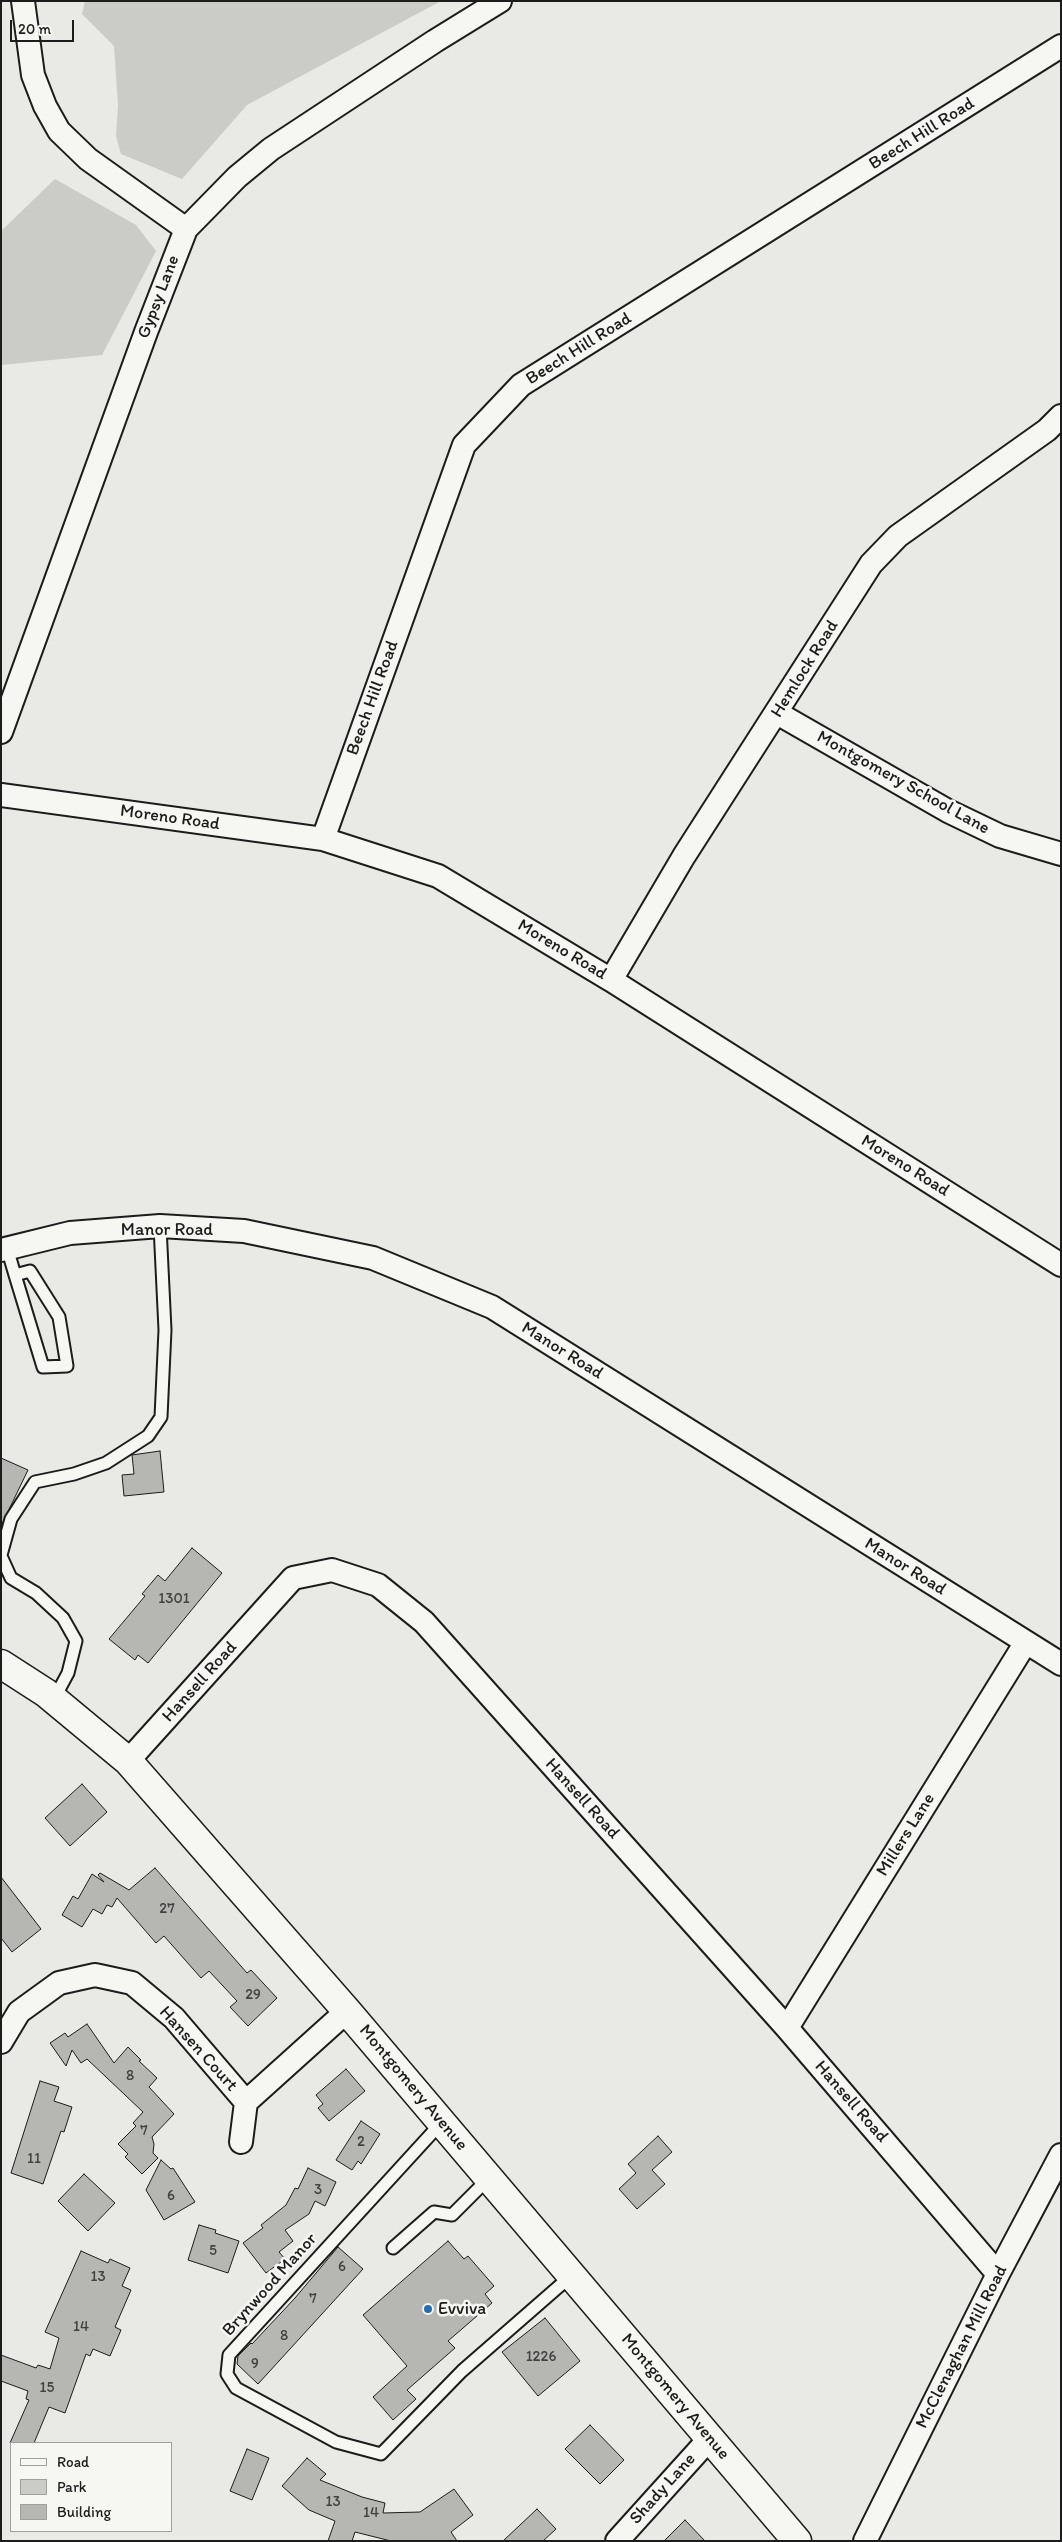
<!DOCTYPE html>
<style>
body{margin:0}
#map{position:relative;width:1062px;height:2542px;overflow:hidden;background:#e9e9e5;font-family:Itim,sans-serif}
canvas{display:block}
.frame{position:absolute;inset:0;border:2px solid #1c1c1c;pointer-events:none}
.legend{position:absolute;left:10px;top:2442px;width:162px;height:90px;box-sizing:border-box;background:#f6f6f2;border:1px solid #9f9f9c;margin:0;padding:6px 9px;list-style:none;font-size:15px;color:#1c1c1c}
.legend li{display:flex;align-items:center;gap:10px;height:25px}
.legend b{width:25px;border:1px solid #9f9f9c}
.scale{position:absolute;left:10px;top:20px;width:64px;height:22px;box-sizing:border-box;border:2px solid #1c1c1c;border-top:0;padding-left:6px;font-size:15px;line-height:18px;white-space:nowrap;color:#1c1c1c;-webkit-text-stroke:4px #f6f6f2;paint-order:stroke}
</style>
<div id="map">
<canvas width="1062" height="2542"></canvas>
<div class="frame"></div>
<ul class="legend">
<li><b style="height:6px;background:#f6f6f2"></b>Road</li>
<li><b style="height:14px;background:#cbcbc7"></b>Park</li>
<li><b style="height:14px;background:#b6b6b3"></b>Building</li>
</ul>
<div class="scale">20 m</div>
</div>
<script>
const ctx = document.querySelector('canvas').getContext('2d');
ctx.lineJoin = 'round';
function fill(path, color) { ctx.fillStyle = color; ctx.fill(path, 'evenodd'); }
const toPath = rows => new Path2D(rows.map(r => 'M' + r).join(''));
function strokePath(path, color, width, dash) { ctx.strokeStyle = color; ctx.lineWidth = width; ctx.lineCap = dash ? 'butt' : 'round'; ctx.setLineDash(dash || []); ctx.stroke(path); }
function label(font, color, halo, rows, align = 'center') {
  ctx.font = font + ' Itim,sans-serif'; ctx.lineWidth = 5; ctx.setLineDash([]); ctx.textBaseline = 'middle'; ctx.strokeStyle = halo; ctx.fillStyle = color; for (const [text, x, y, turn = 0] of rows) {
    ctx.save(); ctx.translate(x, y); ctx.rotate((+turn || 0) * Math.PI / 180); ctx.textAlign = isNaN(turn) ? turn : align; if (halo) ctx.strokeText(text, 0, 0); ctx.fillText(text, 0, 0); ctx.restore();
  }
}
fill(toPath([
 [85,1,441,1,247,105,182,179,121,154,116,136,118,105,114,46,82,14],
 [55,179,136,225,156,251,102,355,1,365,1,231]
]), '#cbcbc7');
const building = toPath([
 [160,1451,164,1492,124,1496,122,1475,134,1474,132,1455,160,1451],
 [1,1458,28,1470,1,1526,1,1458],
 [192,1548,222,1573,148,1663,138,1655,135,1660,109,1639,145,1596,142,1594,158,1575,165,1581,192,1548],
 [82,1784,107,1812,70,1846,45,1818,82,1784],
 [155,1868,247,1973,251,1970,277,1998,248,2026,230,2007,237,2001,209,1971,201,1978,164,1936,156,1943,117,1898,112,1907,107,1905,102,1914,93,1909,82,1927,62,1915,73,1896,78,1899,92,1874,104,1882,98,1875,100,1873,129,1890,155,1868],
 [1,1877,41,1929,12,1952,1,1938,1,1877],
 [87,2024,114,2063,128,2047,141,2060,139,2061,157,2078,149,2087,174,2114,152,2137,154,2144,153,2153,158,2158,142,2174,125,2157,128,2154,118,2144,136,2126,133,2123,143,2112,87,2059,81,2063,72,2050,66,2066,50,2043,65,2033,68,2037,87,2024],
 [346,2069,365,2091,329,2121,318,2108,323,2104,316,2095,346,2069],
 [40,2081,59,2087,54,2101,72,2107,64,2132,61,2131,43,2184,11,2173,40,2081],
 [361,2121,380,2134,361,2164,358,2161,352,2170,336,2160,361,2121],
 [658,2136,672,2152,652,2170,665,2184,637,2209,619,2189,636,2173,628,2164,658,2136],
 [161,2160,171,2169,173,2168,195,2202,164,2220,146,2190,161,2160],
 [308,2168,336,2182,325,2206,315,2201,309,2214,285,2230,293,2241,279,2252,285,2259,266,2273,243,2243,263,2228,261,2225,286,2205,295,2188,298,2189,308,2168],
 [84,2174,115,2203,88,2231,58,2201,84,2174],
 [199,2225,216,2230,215,2233,239,2241,228,2273,188,2260,199,2225],
 [448,2241,464,2259,468,2256,494,2286,485,2294,492,2303,448,2341,455,2348,407,2390,416,2399,393,2420,373,2397,407,2366,363,2315,448,2241],
 [338,2247,363,2269,258,2384,237,2364,238,2356,251,2343,252,2344,295,2298,338,2247],
 [81,2251,108,2263,110,2259,130,2268,122,2286,131,2290,115,2327,121,2330,110,2356,93,2349,90,2356,86,2354,65,2413,49,2407,34,2443,10,2443,29,2400,26,2399,28,2391,1,2381,1,2355,36,2368,38,2365,50,2369,59,2338,45,2332,81,2251],
 [545,2318,580,2361,538,2396,502,2352,545,2318],
 [590,2425,624,2460,600,2484,565,2449,590,2425],
 [247,2449,269,2458,252,2500,230,2491,247,2449],
 [307,2458,326,2474,320,2480,362,2497,385,2503,383,2513,420,2512,454,2489,473,2515,451,2532,457,2541,391,2541,355,2532,352,2541,328,2541,335,2521,309,2510,282,2486,307,2458],
 [537,2509,556,2529,543,2541,503,2541,537,2509],
 [685,2520,705,2541,664,2541,685,2520]
]);
fill(building, '#b6b6b3');
strokePath(building, '#1c1c1c', 1);
const service = toPath([
 [7,1248,15,1275,43,1367,67,1366,59,1317,30,1271,15,1275],
 [1,1555,11,1519,35,1482,74,1474,106,1463,148,1436,161,1417,165,1330,160,1226],
 [1,1556,11,1578,36,1593,63,1618,76,1641,68,1673,54,1699],
 [442,2122,229,2355,227,2374,236,2388,336,2442,381,2454,462,2371,572,2275],
 [393,2248,434,2212,452,2215,489,2178]
]);
const minor = toPath([
 [23,1,33,75,45,106,59,131,88,159,186,229],
 [777,713,948,811,1000,836,1061,854],
 [1,732,146,332,186,229,237,177,271,149,435,41,500,1],
 [1,795,323,839,438,876,611,980,1061,1265],
 [323,839,464,445,521,385,1061,46],
 [611,980,684,856,871,564,898,536,1047,430,1061,416],
 [1,1250,70,1233,160,1226,244,1231,373,1258,492,1307,1061,1664],
 [128,1761,293,1578,332,1570,378,1585,424,1622,787,2028,998,2274],
 [787,2028,1026,1642],
 [1,2042,19,2012,59,1983,95,1975,132,1983,174,2018,246,2102,347,2011],
 [241,2142,246,2102],
 [617,2541,710,2438],
 [865,2541,998,2274,1061,2155]
]);
const primary = toPath([
 [1,1664,46,1693,128,1761,347,2011,797,2541]
]);
strokePath(service, '#1c1c1c', 15);
strokePath(minor, '#1c1c1c', 26);
strokePath(primary, '#1c1c1c', 31);
strokePath(service, '#f6f6f2', 11);
strokePath(minor, '#f6f6f2', 22);
strokePath(primary, '#f6f6f2', 28);
for (const [x, y, r, color] of [
 [428,2309,5,"#1f6fb2"]
]) { const dot = new Path2D(); dot.arc(x, y, r, 0, 2 * Math.PI); ctx.fillStyle = color; ctx.fill(dot); strokePath(dot, '#f6f6f2', 2); }
label('15px', '#424242', null, [
 ["1301",174,1599],
 ["27",167,1909],
 ["29",253,1995],
 ["8",130,2076],
 ["7",144,2131],
 ["2",361,2142],
 ["11",34,2159],
 ["3",318,2190],
 ["6",171,2196],
 ["5",213,2251],
 ["6",342,2267],
 ["13",98,2277],
 ["7",313,2299],
 ["14",81,2327],
 ["8",284,2336],
 ["1226",541,2357],
 ["9",255,2364],
 ["15",47,2388],
 ["13",333,2502],
 ["14",371,2513]
]);
label('18px', '#1c1c1c', '#f6f6f2', [
 ["Beech Hill Road",922,134,-32],
 ["Gypsy Lane",159,297,-69],
 ["Beech Hill Road",579,349,-32],
 ["Hemlock Road",805,669,-58],
 ["Beech Hill Road",373,698,-70],
 ["Montgomery School Lane",903,783,29],
 ["Moreno Road",170,818,8],
 ["Moreno Road",562,950,31],
 ["Moreno Road",905,1166,32],
 ["Manor Road",167,1230],
 ["Manor Road",562,1351,32],
 ["Manor Road",905,1567,32],
 ["Hansell Road",200,1682,-48],
 ["Hansell Road",582,1799,48],
 ["Millers Lane",906,1835,-58],
 ["Hansen Court",198,2049,48],
 ["Montgomery Avenue",413,2088,50],
 ["Hansell Road",851,2102,49],
 ["Brynwood Manor",270,2285,-48],
 ["McClenaghan Mill Road",962,2347,-63],
 ["Montgomery Avenue",675,2397,50],
 ["Shady Lane",663,2489,-48]
]);
label('18px', '#1c1c1c', '#f6f6f2', [
 ["Evviva",438,2309]
], 'left');
</script>
